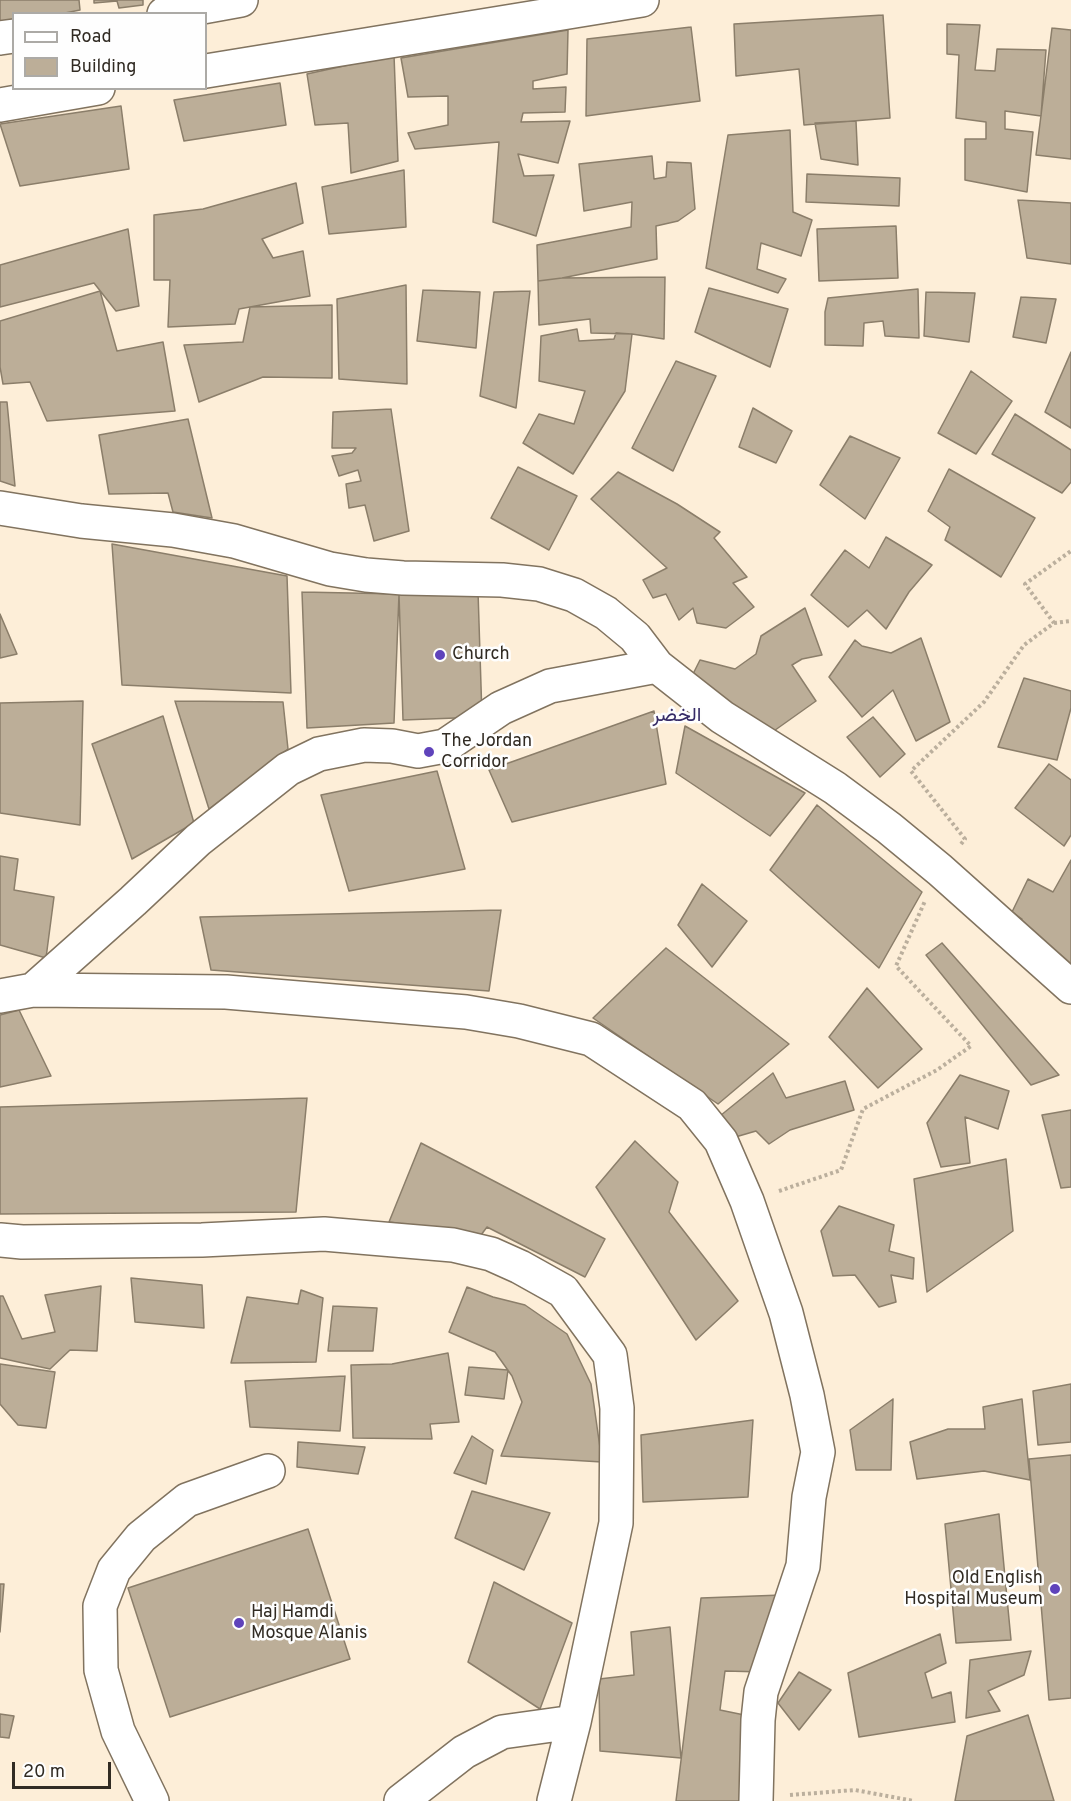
<!DOCTYPE html>
<meta charset="utf-8">
<style>
body{margin:0}
#map{position:relative;width:1071px;height:1801px;overflow:hidden;background:#fdeed8;font-family:Overpass,sans-serif}
canvas{display:block}
.legend{position:absolute;left:12px;top:12px;width:195px;height:78px;box-sizing:border-box;background:#fefefe;border:2px solid #acaaa6;margin:0;padding:8px 10px;list-style:none;font-size:18px;color:#312b23}
.legend li{display:flex;align-items:center;gap:12px;height:30px}
.legend b{width:30px;border:2px solid #acaaa6}
.scale{position:absolute;left:12px;top:1762px;width:99px;height:27px;box-sizing:border-box;border:3px solid #312b23;border-top:0;padding-left:8px;font-size:18px;line-height:21px;white-space:nowrap;color:#312b23;-webkit-text-stroke:4px #fefefe;paint-order:stroke}
</style>
<div id="map">
<canvas width="1071" height="1801"></canvas>
<ul class="legend">
<li><b style="height:8px;background:#fff"></b>Road</li>
<li><b style="height:16px;background:#bcae98"></b>Building</li>
</ul>
<div class="scale">20 m</div>
</div>
<script>
const ctx = document.querySelector('canvas').getContext('2d');
ctx.lineJoin = 'round';
function fill(path, color) { ctx.fillStyle = color; ctx.fill(path, 'evenodd'); }
const toPath = rows => new Path2D(rows.map(r => 'M' + r).join(''));
function strokePath(path, color, width, dash) { ctx.strokeStyle = color; ctx.lineWidth = width; ctx.lineCap = dash ? 'butt' : 'round'; ctx.setLineDash(dash || []); ctx.stroke(path); }
function label(font, color, halo, rows, align = 'center') {
  ctx.font = font + ' Overpass,Vazirmatn,sans-serif'; ctx.lineWidth = 5; ctx.setLineDash([]); ctx.textBaseline = 'middle'; ctx.strokeStyle = halo; ctx.fillStyle = color; for (const [text, x, y, turn = 0] of rows) {
    ctx.save(); ctx.translate(x, y); ctx.rotate((+turn || 0) * Math.PI / 180); ctx.textAlign = isNaN(turn) ? turn : align; if (halo) ctx.strokeText(text, 0, 0); ctx.fillText(text, 0, 0); ctx.restore();
  }
}
const building = toPath([
 [0,0,79,0,80,10,60,14,14,14,14,22,0,24,0,0],
 [94,0,143,0,143,5,119,8,117,1,94,3,94,0],
 [883,15,890,118,804,125,799,69,736,76,734,24,883,15],
 [947,24,980,25,975,70,995,71,997,49,1046,50,1041,116,1005,111,1005,129,1033,132,1027,192,965,180,965,139,986,139,986,122,956,118,959,55,947,54,947,24],
 [691,27,700,101,586,116,587,39,691,27],
 [1052,28,1071,30,1071,159,1036,155,1052,28],
 [568,30,567,74,533,81,533,89,566,87,565,112,523,113,521,122,570,121,558,163,518,154,524,176,554,175,536,236,493,222,499,142,415,149,408,133,448,125,448,96,408,97,401,58,568,30],
 [394,55,398,161,351,173,348,123,315,125,307,74,394,55],
 [280,83,286,125,184,141,174,100,280,83],
 [121,106,129,169,20,186,0,124,121,106],
 [856,121,858,165,821,159,815,123,856,121],
 [790,130,793,212,812,220,801,256,761,243,757,269,786,279,778,293,706,268,728,135,790,130],
 [652,156,654,179,666,177,667,162,691,163,695,209,678,221,656,226,657,259,562,278,538,281,537,245,631,227,632,202,584,211,579,164,652,156],
 [404,170,406,227,329,234,322,187,404,170],
 [807,174,900,178,899,206,806,202,807,174],
 [296,183,303,223,262,239,273,258,303,251,310,296,239,309,235,324,168,327,170,280,154,280,154,215,203,209,296,183],
 [1018,200,1071,203,1071,264,1027,258,1018,200],
 [896,226,898,278,819,281,817,229,896,226],
 [128,229,139,306,116,311,94,283,0,307,0,265,128,229],
 [665,277,664,339,632,334,591,333,590,319,539,325,538,281,562,278,665,277],
 [406,285,407,384,339,379,337,299,406,285],
 [709,288,788,309,770,367,695,332,709,288],
 [918,289,919,338,885,336,883,321,864,323,863,346,825,345,825,312,828,298,918,289],
 [423,290,480,292,476,348,417,341,423,290],
 [100,291,117,351,163,342,175,411,47,421,30,382,3,384,0,367,0,321,100,291],
 [530,291,516,408,480,396,494,292,530,291],
 [926,292,975,293,969,342,924,336,926,292],
 [1021,297,1056,299,1046,343,1013,337,1021,297],
 [332,305,332,378,263,377,199,402,184,345,243,342,250,307,332,305],
 [577,329,579,341,614,339,616,333,632,334,625,391,573,474,523,443,539,414,574,424,585,391,539,381,541,336,577,329],
 [1071,352,1071,428,1045,412,1071,352],
 [676,361,716,376,673,471,632,448,676,361],
 [971,371,1012,401,976,454,938,433,971,371],
 [0,402,7,402,15,486,0,481,0,402],
 [753,408,792,431,776,463,739,447,753,408],
 [391,409,409,531,374,541,365,505,349,508,346,484,361,481,358,470,339,476,332,456,352,453,356,448,332,448,333,412,391,409],
 [1015,414,1071,450,1071,482,1062,493,992,454,1015,414],
 [188,419,212,518,173,512,168,493,109,494,99,435,188,419],
 [850,436,900,458,865,519,820,485,850,436],
 [518,467,577,496,549,550,491,518,518,467],
 [949,469,1035,518,1001,577,945,540,950,527,928,511,949,469],
 [618,472,677,504,720,532,714,538,747,577,733,583,754,607,726,628,697,623,693,608,679,620,666,594,653,598,643,580,667,568,591,499,618,472],
 [886,537,932,565,909,592,886,629,867,610,848,627,811,595,845,550,869,568,886,537],
 [112,544,287,576,291,693,122,685,112,544],
 [478,591,482,717,403,720,399,594,478,591],
 [302,592,399,594,394,723,307,728,302,592],
 [805,608,822,655,802,659,792,665,816,701,771,733,691,678,700,660,735,669,756,654,761,636,805,608],
 [0,614,17,654,0,658,0,614],
 [921,638,950,722,916,741,893,690,862,717,829,677,855,640,862,646,891,653,921,638],
 [1024,678,1071,691,1071,708,1057,760,998,747,1024,678],
 [83,701,80,825,0,813,0,703,83,701],
 [175,701,283,702,288,749,209,809,175,701],
 [654,711,666,784,512,822,489,770,654,711],
 [163,716,194,823,132,859,92,744,163,716],
 [873,717,905,754,880,777,847,737,873,717],
 [685,726,805,793,770,836,676,773,685,726],
 [1049,764,1071,780,1071,835,1064,846,1015,808,1049,764],
 [437,771,465,869,349,891,321,795,437,771],
 [817,805,922,892,879,968,770,870,817,805],
 [0,856,18,859,14,890,54,897,46,958,0,945,0,856],
 [1071,860,1071,976,1014,931,1022,919,1012,912,1028,879,1053,892,1071,860],
 [702,884,747,921,712,967,678,925,702,884],
 [501,910,489,991,211,970,200,917,501,910],
 [942,943,1059,1075,1031,1085,926,955,942,943],
 [666,948,789,1044,718,1104,593,1018,666,948],
 [867,988,922,1049,878,1088,829,1037,867,988],
 [19,1010,51,1076,0,1087,0,1015,19,1010],
 [773,1073,786,1098,845,1081,854,1110,790,1130,769,1144,756,1131,732,1138,715,1120,773,1073],
 [960,1075,1009,1091,998,1129,965,1117,970,1163,941,1167,927,1123,960,1075],
 [307,1098,296,1212,0,1214,0,1107,307,1098],
 [1071,1110,1071,1187,1061,1188,1042,1115,1071,1110],
 [635,1141,678,1182,669,1212,738,1301,696,1340,596,1187,635,1141],
 [421,1143,605,1239,585,1277,487,1227,481,1235,389,1222,421,1143],
 [1006,1159,1013,1231,927,1292,914,1179,1006,1159],
 [839,1206,894,1225,889,1251,914,1258,913,1279,891,1275,896,1302,879,1307,855,1275,833,1276,821,1231,839,1206],
 [131,1278,202,1285,204,1328,135,1322,131,1278],
 [101,1286,97,1351,70,1350,50,1369,0,1358,0,1296,3,1296,22,1339,55,1332,45,1295,101,1286],
 [467,1287,493,1297,525,1305,567,1334,591,1384,602,1462,501,1456,522,1402,512,1376,495,1352,449,1332,467,1287],
 [301,1290,323,1298,316,1362,231,1363,247,1297,298,1304,301,1290],
 [333,1306,377,1308,373,1351,328,1351,333,1306],
 [448,1353,459,1422,430,1424,432,1439,353,1438,351,1365,392,1364,448,1353],
 [0,1364,55,1372,46,1428,18,1425,0,1404,0,1364],
 [469,1367,508,1370,504,1399,465,1395,469,1367],
 [345,1376,340,1431,250,1427,245,1381,345,1376],
 [1071,1384,1071,1442,1038,1445,1033,1391,1071,1384],
 [893,1399,891,1470,856,1470,850,1430,893,1399],
 [1022,1399,1030,1480,984,1471,917,1479,910,1442,948,1429,985,1429,983,1407,1022,1399],
 [753,1420,748,1497,643,1502,641,1435,753,1420],
 [472,1436,493,1450,486,1484,454,1473,472,1436],
 [298,1442,365,1447,358,1474,297,1467,298,1442],
 [1071,1455,1071,1698,1049,1700,1029,1459,1071,1455],
 [472,1491,550,1513,524,1570,455,1538,472,1491],
 [999,1514,1011,1640,956,1643,945,1524,999,1514],
 [308,1529,350,1659,170,1717,128,1588,308,1529],
 [494,1582,572,1623,540,1709,468,1662,494,1582],
 [0,1584,4,1584,0,1632,0,1584],
 [782,1595,763,1672,725,1671,720,1710,754,1717,750,1801,676,1801,701,1598,782,1595],
 [670,1627,681,1758,600,1751,599,1679,634,1675,631,1632,670,1627],
 [940,1634,946,1663,925,1673,932,1698,951,1692,955,1722,859,1737,848,1673,940,1634],
 [1031,1651,1024,1675,988,1691,1000,1711,966,1718,970,1660,1031,1651],
 [799,1672,831,1690,799,1730,778,1703,799,1672],
 [0,1714,14,1716,9,1738,0,1737,0,1714],
 [1028,1715,1054,1801,955,1801,967,1736,1028,1715]
]);
fill(building, '#bcae98');
strokePath(building, '#8b7e6a', 1.5);
const minor = toPath([
 [0,508,81,521,173,530,234,541,330,569,366,575,403,578,502,580,539,584,574,595,606,613,635,637,657,666,722,717,835,788,889,828,940,870,1071,987],
 [33,990,133,901,198,840,288,769,319,754,364,745,392,746,418,751,445,746,501,708,550,686,657,666],
 [0,996,33,990,226,992,466,1012,519,1021,591,1039,692,1105,721,1141,747,1201,786,1313,807,1395,818,1452,809,1497,803,1566,761,1692,758,1720,756,1801],
 [0,1240,22,1242,202,1240,324,1234,453,1245,491,1254,520,1267,563,1291,610,1355,617,1408,616,1523,574,1722,554,1801],
 [152,1801,118,1731,101,1670,100,1606,114,1570,141,1537,187,1500,268,1471],
 [401,1801,464,1752,502,1732,574,1722]
]);
const secondary = toPath([
 [164,14,241,0],
 [0,38,14,36],
 [206,71,642,0],
 [0,105,98,88]
]);
strokePath(minor, '#81735f', 36);
strokePath(secondary, '#81735f', 36);
strokePath(toPath([
 [1054,623,1071,621],
 [961,844,965,839,911,771,984,702,1024,645,1054,623,1025,584,1071,551],
 [779,1191,841,1170,863,1109,937,1070,971,1046,896,966,925,901],
 [790,1795,855,1790,914,1801]
]), '#bbaf9d', 4, [3, 3]);
strokePath(minor, '#fff', 33);
strokePath(secondary, '#fff', 33);
for (const [x, y, r, color] of [
 [440,655,6,"#5f43bb"],
 [429,752,6,"#5f43bb"],
 [1055,1589,6,"#5f43bb"],
 [239,1623,6,"#5f43bb"]
]) { const dot = new Path2D(); dot.arc(x, y, r, 0, 2 * Math.PI); ctx.fillStyle = color; ctx.fill(dot); strokePath(dot, '#fefefe', 2); }
label('18px', '#312b23', '#fefefe', [
 ["Church",452,655],
 ["The Jordan",441,742],
 ["Corridor",441,763],
 ["Old English",1043,1579,"right"],
 ["Hospital Museum",1043,1600,"right"],
 ["Haj Hamdi",251,1613],
 ["Mosque Alanis",251,1634]
], 'left');
label('20px', '#362b66', '#fefefe', [
 ["الخضر",677,717]
]);
</script>
